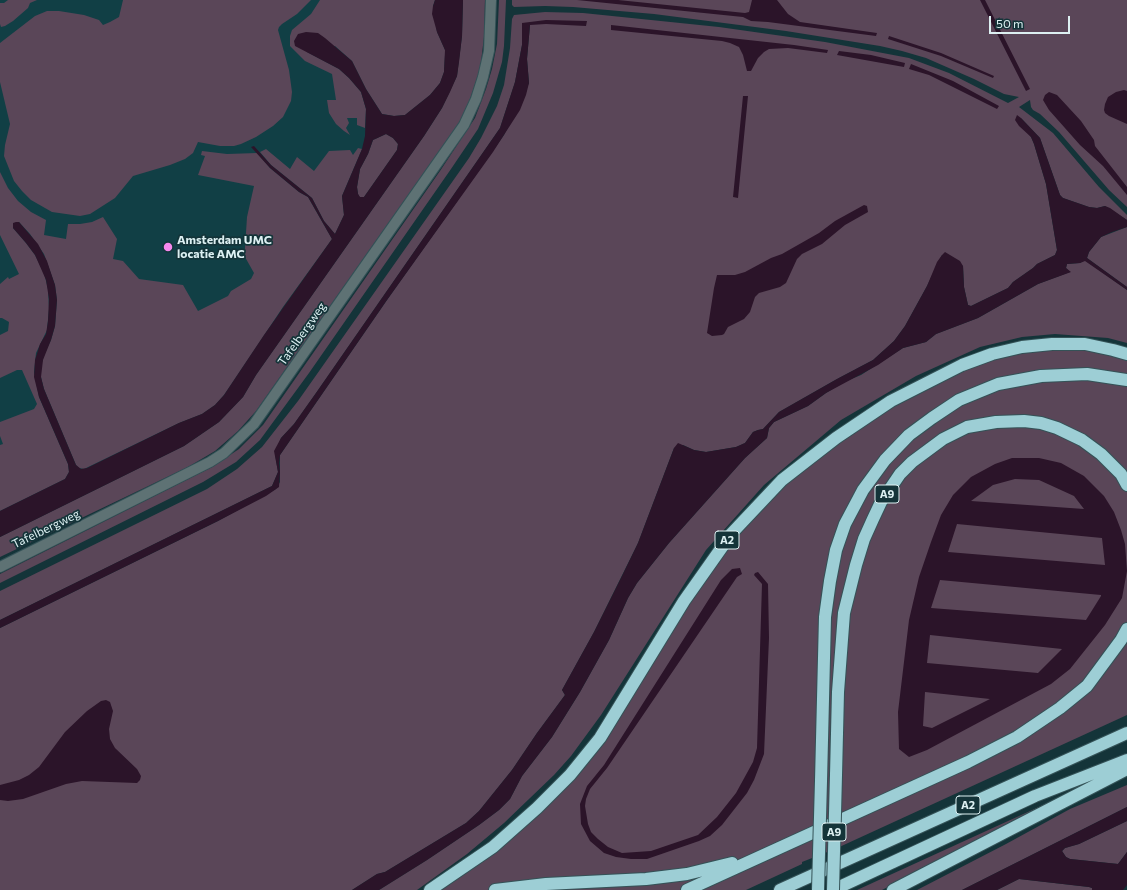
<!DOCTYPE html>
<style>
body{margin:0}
#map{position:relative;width:1127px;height:890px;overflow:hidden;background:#143439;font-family:Commissioner,sans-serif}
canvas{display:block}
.scale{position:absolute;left:989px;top:16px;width:81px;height:18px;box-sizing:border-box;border:2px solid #ddf0f2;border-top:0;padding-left:5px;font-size:12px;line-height:14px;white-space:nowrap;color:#ddf0f2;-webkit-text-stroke:3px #143439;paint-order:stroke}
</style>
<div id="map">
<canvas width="1127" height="890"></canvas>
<div class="scale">50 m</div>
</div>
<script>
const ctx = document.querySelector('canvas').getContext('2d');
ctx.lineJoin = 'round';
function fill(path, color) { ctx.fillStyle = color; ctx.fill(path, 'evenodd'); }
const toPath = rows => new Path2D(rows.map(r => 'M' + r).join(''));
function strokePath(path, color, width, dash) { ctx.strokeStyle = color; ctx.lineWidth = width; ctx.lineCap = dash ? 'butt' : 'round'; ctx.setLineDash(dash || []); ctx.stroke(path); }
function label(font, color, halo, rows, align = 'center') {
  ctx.font = font + ' Commissioner,sans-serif'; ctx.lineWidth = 3.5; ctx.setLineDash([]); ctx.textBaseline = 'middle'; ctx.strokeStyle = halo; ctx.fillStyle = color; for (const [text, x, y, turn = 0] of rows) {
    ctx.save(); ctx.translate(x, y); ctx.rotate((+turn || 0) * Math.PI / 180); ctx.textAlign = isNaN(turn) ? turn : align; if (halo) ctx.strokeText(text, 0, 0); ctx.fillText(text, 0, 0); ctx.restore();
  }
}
fill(toPath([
 [0,0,453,0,237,389,0,525]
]), '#113f45');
fill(toPath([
 [8,0,37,0,30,3,28,8,13,21,5,26,1,27,0,24,0,3,4,3],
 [123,0,311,0,297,14,282,24,279,27,278,30,289,70,292,92,291,101,283,117,273,126,256,137,241,144,234,146,220,146,198,142,193,153,185,159,170,165,133,176,115,198,90,214,80,216,52,212,31,200,22,191,14,181,4,156,5,145,10,124,0,82,0,43,35,16,47,11,59,11,84,15,99,20,103,25,110,22,119,17],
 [320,0,435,0,433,6,437,32,445,50,445,55,444,72,440,83,430,95,405,115,394,116,382,114,366,89,352,61,335,46,307,52,339,69,349,78,361,92,366,109,365,128,357,125,357,118,347,118,349,123,346,128,350,135,344,131,336,124,329,113,327,100,336,100,332,74,305,61,290,46,290,36,292,30,311,14],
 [463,0,485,0,484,37,480,70,469,102,459,123,256,411,238,431,215,451,188,467,0,557,0,537,184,446,219,422,243,397,256,375,424,136,442,108,457,76,462,36],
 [499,0,506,0,504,46,502,62,493,93,478,129,451,169,309,373,260,440,236,462,203,482,0,583,0,574,212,467,239,449,263,425,440,171,475,118,486,89,492,69,497,44],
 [512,0,1127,0,1127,207,1109,190,1059,132,1040,114,1033,110,1031,107,1030,100,1019,107,1053,133,1099,187,1127,215,1127,220,1105,206,1097,208,1089,207,1063,198,1060,195,1040,138,1021,118,1026,131,1031,137,1034,144,1046,184,1057,250,1055,255,1037,264,1033,268,1013,282,1008,288,971,306,968,305,964,287,963,266,942,255,927,286,905,326,894,341,873,360,837,379,779,412,763,429,758,430,753,432,745,443,736,447,706,452,694,450,683,445,674,448,638,543,594,632,562,690,565,695,537,733,512,770,479,811,466,823,385,872,377,874,352,890,0,890,0,628,218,521,276,489,280,482,280,455,387,300,504,135,529,83,527,59,530,25,522,23,522,45,515,82,500,128,316,393,294,424,281,438,275,454,278,472,272,486,0,620,0,591,207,489,237,469,262,447,298,401,469,158,481,138,497,106,504,85,510,48,512,19,514,15,545,12,583,13,719,27,825,42,909,58,949,73,1008,103,1019,97,1004,94,974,79,926,58,902,51,880,46,786,31,654,14,573,7,545,6,514,7,512,5],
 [386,134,393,138,398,144,397,150,364,197,360,198,358,194,357,187,360,169,368,154,373,140],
 [358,148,362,149,342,196,344,215,335,234,324,221,312,198,271,165,260,152,266,149,290,169,297,157,314,171,329,151,350,150,353,155],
 [202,151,227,154,257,153,270,168,299,192,308,197,332,239,283,307,224,395,215,405,202,414,179,423,84,469,79,468,76,465,44,389,41,377,41,366,44,355,51,340,55,326,57,300,55,285,44,254,30,234,19,222,13,228,26,243,35,255,44,273,48,289,49,309,47,330,36,353,34,372,39,397,68,464,69,472,65,479,0,511,0,445,3,444,0,436,0,422,34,409,37,404,22,370,17,370,0,378,0,335,8,331,9,322,2,318,0,318,0,284,8,277,9,279,19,274,0,235,0,172,8,188,18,201,31,212,46,220,44,235,66,239,68,224,80,224,92,222,103,217,117,239,113,259,123,261,139,279,183,285,198,311,228,296,231,291,251,279,254,273,245,257,245,248,247,217,254,186,198,175,205,156,201,155],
 [1127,227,1127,287,1087,258,1089,252,1101,237],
 [1085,260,1127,290,1127,343,1108,338,1055,334,1022,337,980,347,916,376,841,420,764,485,706,550,601,715,571,756,554,775,504,823,467,854,417,890,379,890,427,860,479,825,499,810,510,799,522,776,552,737,580,692,609,640,628,598,637,583,669,543,745,458,767,438,769,428,774,422,808,406,826,393,844,382,861,375,903,348,926,342,936,334,978,318,1038,284,1070,272,1066,268,1067,264,1080,263],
 [1090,349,1127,358,1127,715,835,849,802,862,802,864,746,890,439,890,567,783,717,559,759,509,799,471,842,436,920,386,1019,350],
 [1127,785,1127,807,962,890,917,890,1006,844,1070,809],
 [1066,794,882,890,857,890,1065,795],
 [1127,821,1127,852,1118,864,1070,859,1066,857,1062,851,1065,848,1079,844],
 [1019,879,1089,887,1092,888,1092,890,997,890]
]), '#5a4658');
fill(toPath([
 [435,0,463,0,462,36,459,62,457,76,450,92,442,108,424,136,256,375,243,397,219,422,184,446,0,537,0,511,65,479,69,472,68,464,39,397,34,377,35,360,40,344,46,334,48,321,49,299,46,280,35,255,26,243,13,228,13,223,16,222,19,222,38,244,47,261,55,285,57,300,55,326,51,340,43,360,41,377,44,389,76,465,81,469,87,468,179,423,202,414,215,405,224,395,264,335,332,239,308,197,299,192,270,168,251,147,254,146,271,165,312,198,324,221,335,234,344,215,342,196,362,149,365,136,366,109,361,92,349,78,339,69,295,46,294,41,298,34,306,32,318,33,325,38,352,61,366,89,382,114,394,116,405,115,430,95,440,83,444,72,445,50,437,32,432,14,433,6],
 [386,134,393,138,398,144,397,150,364,197,360,197,358,194,357,187,360,169,368,154,373,140],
 [577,0,618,0,745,13,749,12,752,0,777,0,788,14,800,22,877,33,876,36,768,22,751,21,743,17],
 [980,0,985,0,1030,89,1026,91],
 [546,20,587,21,586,26,546,24,530,25,527,59,529,83,526,95,520,110,493,152,387,300,280,455,279,463,280,472,279,487,266,496,218,521,0,628,0,620,272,486,278,472,274,451,281,438,294,424,316,393,500,128,515,82,522,45,522,23],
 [611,25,794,45,828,50,827,53,788,48,769,49,764,52,758,58,751,71,747,71,743,55,739,47,730,43,722,41,611,30],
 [889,36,941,53,994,76,993,78,941,56,888,39],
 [839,51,871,55,905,63,904,67,837,55],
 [911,64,953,81,999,106,997,109,929,75,909,69],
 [1124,90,1127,91,1127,124,1109,116,1105,113,1104,110,1105,104,1108,97,1116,92],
 [1049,92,1057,95,1081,121,1094,140,1095,146,1127,187,1127,195,1103,166,1080,145,1049,110,1043,100,1045,95],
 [743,96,748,96,738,198,733,197],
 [1017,115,1021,118,1040,138,1060,195,1063,198,1089,207,1097,208,1105,206,1110,208,1127,220,1127,227,1112,232,1101,237,1089,252,1087,258,1127,287,1127,290,1085,261,1080,263,1067,264,1066,268,1071,272,1038,284,978,318,936,334,926,342,903,348,878,365,826,393,808,406,774,422,769,428,767,438,745,458,669,543,637,583,628,598,609,640,580,692,552,737,522,776,510,799,499,810,479,825,427,860,379,890,352,890,377,874,385,872,466,823,479,811,512,770,537,733,565,695,562,690,594,632,622,576,638,543,674,448,678,443,694,450,706,452,736,447,745,443,753,432,758,430,763,429,779,412,837,379,873,360,894,341,905,326,927,286,937,262,942,255,945,252,960,261,963,266,964,287,968,305,971,306,1008,288,1013,282,1033,268,1037,264,1055,255,1057,250,1046,184,1034,144,1031,137,1019,126,1015,120],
 [864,205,867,206,868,212,845,225,822,244,802,254,797,259,786,283,780,287,759,293,755,297,750,312,744,319,728,327,724,334,722,335,712,336,707,333,714,288,717,275,735,275,745,272,771,258,782,254,819,233,835,221],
 [1012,458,1039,458,1061,463,1084,476,1104,496,1114,512,1121,530,1125,544,1127,571,1122,598,1105,625,1070,669,1051,684,927,750,909,757,899,749,898,712,909,620,919,577,931,542,941,515,953,495,971,477,995,464],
 [1015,479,1039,480,1074,496,1084,509,971,501,993,485],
 [957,524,1102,538,1105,565,948,552],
 [940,580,1101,595,1101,596,1086,620,931,608],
 [930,635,1062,649,1038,673,927,663],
 [925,692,990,699,932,728,923,726],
 [740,568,742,574,737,577,607,768,590,789,586,799,585,806,588,824,591,832,598,839,608,847,622,853,651,851,698,835,717,817,736,793,753,762,757,748,762,584,754,575,755,573,758,572,768,584,769,638,764,754,754,780,747,793,722,825,710,836,699,841,647,859,631,859,616,857,604,853,590,841,581,824,580,804,587,786,604,765,721,580,732,569],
 [106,700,110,702,113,711,109,729,110,739,115,748,137,769,141,776,140,780,137,783,82,781,66,784,23,799,8,801,0,800,0,785,19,780,29,775,39,767,65,732,87,711,101,701],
 [1127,807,1127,821,1079,844,1065,848,1062,851,1066,857,1070,859,1118,864,1127,852,1127,885,1123,890,1092,890,1092,888,1089,887,1019,879,997,890,962,890]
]), '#2b1429');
const tertiary = toPath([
 [0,567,210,462,224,453,254,424,464,125,476,99,483,77,489,51,491,0]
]);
const motorway = toPath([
 [836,775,838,692,844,613,856,565,864,539,873,519,881,502,900,474,912,462,943,439,967,427,996,422,1024,421,1041,423,1057,428,1082,440,1101,454,1121,474,1127,485],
 [821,781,825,617,830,581,836,550,845,524,863,490,885,460,909,435,932,418,959,400,998,384,1041,376,1087,374,1127,380],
 [430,890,493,847,537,808,570,775,600,738,684,601,732,533,782,480,836,438,891,401,962,365,992,354,1022,347,1052,344,1085,344,1113,350,1127,354],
 [495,890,546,884,646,879,687,874,732,863],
 [687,890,968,762,1017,737,1060,708,1087,686,1121,640,1127,629],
 [780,890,1127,733],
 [833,890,1035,796,1127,760],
 [893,890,1127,769]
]);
strokePath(tertiary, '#345257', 12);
strokePath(motorway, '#345257', 14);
strokePath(tertiary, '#5e7274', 10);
strokePath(motorway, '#9dced5', 12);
const motorwayBridge = toPath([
 [818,890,821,781],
 [833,890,836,775]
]);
strokePath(motorwayBridge, '#345257', 14, []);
strokePath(motorwayBridge, '#9dced5', 12);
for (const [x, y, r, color] of [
 [168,247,5,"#f688ed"]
]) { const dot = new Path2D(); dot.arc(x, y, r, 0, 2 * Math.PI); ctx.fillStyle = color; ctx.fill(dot); strokePath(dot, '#143439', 1.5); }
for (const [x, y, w] of [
 [887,494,24],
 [727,540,24],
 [968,805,24],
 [834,832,24]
]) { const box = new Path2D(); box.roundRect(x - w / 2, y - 9, w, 18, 3); ctx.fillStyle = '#143439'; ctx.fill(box); strokePath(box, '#ddf0f2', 1); }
label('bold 11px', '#ddf0f2', null, [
 ["A9",887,494],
 ["A2",727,540],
 ["A2",968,805],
 ["A9",834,832]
]);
label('bold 12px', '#ddf0f2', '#143439', [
 ["Amsterdam UMC",177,240],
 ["locatie AMC",177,254]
], 'left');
label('12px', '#ddf0f2', '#143439', [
 ["Tafelbergweg",302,334,-55],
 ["Tafelbergweg",46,529,-26]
]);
</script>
